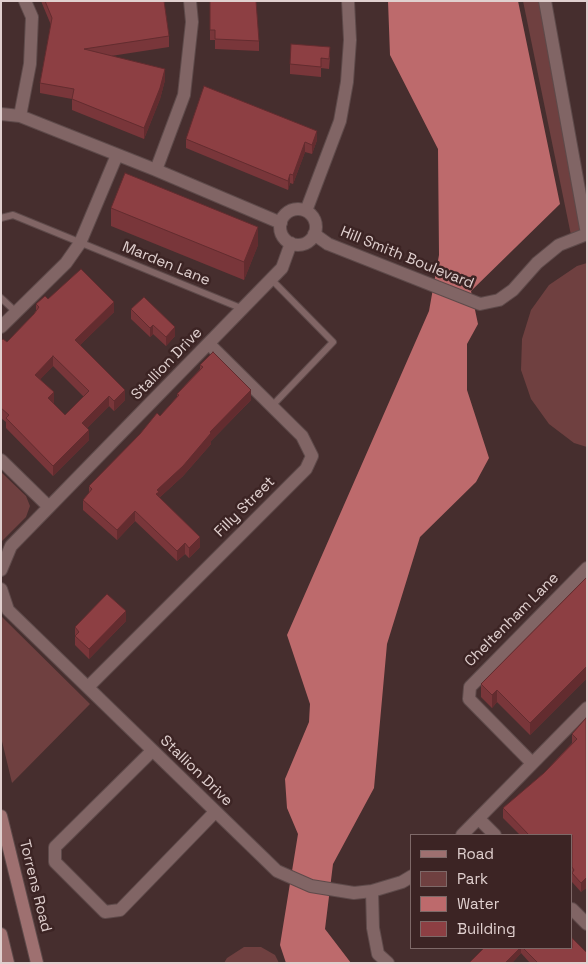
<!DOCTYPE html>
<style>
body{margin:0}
#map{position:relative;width:588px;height:964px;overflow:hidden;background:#462e2e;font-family:"Space Grotesk",sans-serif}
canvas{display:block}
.frame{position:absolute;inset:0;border:2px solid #e0d0cf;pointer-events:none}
.legend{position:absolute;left:410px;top:834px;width:162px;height:115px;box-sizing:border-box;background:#3c2424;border:1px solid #7e6968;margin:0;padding:6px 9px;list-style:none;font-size:15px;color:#e0d0cf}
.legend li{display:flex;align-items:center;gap:10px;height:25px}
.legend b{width:25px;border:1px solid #7e6968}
</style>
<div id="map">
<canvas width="588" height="964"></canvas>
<div class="frame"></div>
<ul class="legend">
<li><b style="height:6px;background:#9e7070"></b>Road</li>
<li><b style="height:14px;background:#6f4040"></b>Park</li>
<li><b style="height:14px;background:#bd6a6c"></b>Water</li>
<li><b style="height:14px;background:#8d3f43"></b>Building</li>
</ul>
</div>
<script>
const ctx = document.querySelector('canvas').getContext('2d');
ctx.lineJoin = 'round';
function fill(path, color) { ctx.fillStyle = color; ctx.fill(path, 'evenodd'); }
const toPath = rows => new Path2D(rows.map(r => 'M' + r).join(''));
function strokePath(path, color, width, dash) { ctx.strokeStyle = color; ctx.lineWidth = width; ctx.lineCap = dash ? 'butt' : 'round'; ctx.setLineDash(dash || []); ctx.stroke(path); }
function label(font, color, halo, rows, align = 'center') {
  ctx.font = font + ' "Space Grotesk",sans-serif'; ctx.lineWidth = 5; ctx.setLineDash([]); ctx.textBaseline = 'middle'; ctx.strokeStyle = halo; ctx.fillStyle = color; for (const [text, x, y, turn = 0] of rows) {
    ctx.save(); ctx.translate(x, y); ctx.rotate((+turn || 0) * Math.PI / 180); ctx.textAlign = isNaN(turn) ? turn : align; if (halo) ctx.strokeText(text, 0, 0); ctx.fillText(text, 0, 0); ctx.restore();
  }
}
fill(toPath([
 [523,1,544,1,587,234,572,240],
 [587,263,587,447,574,443,549,424,531,399,521,370,522,339,531,310,549,285,577,266],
 [1,472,26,496,30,506,26,517,1,542],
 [1,616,90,704,12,783,1,737],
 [244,947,261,947,275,955,279,963,224,963,227,958]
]), '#6f4040');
fill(toPath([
 [388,1,518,1,560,204,471,291,478,324,467,344,467,390,489,458,476,482,420,537,387,644,374,788,333,864,325,929,351,963,286,963,280,945,298,834,287,808,285,779,309,722,310,704,287,635,429,311,439,255,438,149,390,55]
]), '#bd6a6c');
const lane = toPath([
 [1,218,13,215,243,309],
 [271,279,333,342,271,407],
 [1,298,16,312]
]);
const street = toPath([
 [545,1,587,234],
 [1,114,20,116,156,170,281,223],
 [20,116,30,64,32,17,25,1],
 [156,170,184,95,192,22,190,1],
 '280 227a18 18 0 1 1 36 0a18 18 0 1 1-36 0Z',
 [306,211,340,121,347,82,350,40,348,1],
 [314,234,328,244,480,304,499,300,513,290,537,263,559,245,587,234],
 [1,327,66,263,80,243,117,155],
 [1,460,49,507],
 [1,570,11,546,282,268,291,243],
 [1,589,8,610,277,871,311,886,354,893,372,891,402,882,412,876],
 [89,686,306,469,312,456,302,436,209,344],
 [152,751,55,847,55,862,105,912,120,910,215,812],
 [532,763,469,699,470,687,587,568],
 [479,819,495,835],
 [462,835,587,708],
 [372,891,373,928,378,954,388,963],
 [572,909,587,924]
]);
const secondary = toPath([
 [1,816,37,963],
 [1,934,8,963]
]);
strokePath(lane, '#5e4a4a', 8);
strokePath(street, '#5e4a4a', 14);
strokePath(secondary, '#5e4a4a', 14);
strokePath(lane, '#816565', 6);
strokePath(street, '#816565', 12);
strokePath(secondary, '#9e7070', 12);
fill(toPath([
 [41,1,164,1,169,36,169,47,111,56,165,80,160,99,144,139,72,110,72,99,40,93,40,83,51,25],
 [210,1,259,41,259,51,215,49,215,40,210,40],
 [330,57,329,69,321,68,321,77,290,74,290,64],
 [186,139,317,140,312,154,305,152,293,184,290,183,288,190,186,148],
 [111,208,258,245,244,280,111,226],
 [48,299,114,312,80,345,125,400,114,411,109,406,87,428,89,440,53,476,6,428,6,422,1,418,1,341,7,342,34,314,36,311,36,304],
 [53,366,84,397,65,415,53,403,54,403,40,379],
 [131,309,175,336,166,346,153,334,150,337,131,319],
 [200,365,251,400,211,441,211,444,183,476,159,498,200,547,189,558,185,554,177,561,135,521,117,540,83,510,83,500,89,494,89,486,160,416,177,397,177,394,200,369],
 [587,577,587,678,530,735,497,702,492,708,481,697,481,684],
 [126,621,89,659,75,645,75,627],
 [587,719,587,889,586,888,581,892,572,882,572,835,520,835,503,818,503,808,544,773,572,743,572,734],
 [484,948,572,948,587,963,530,963,521,953,512,963,469,963]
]), '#79363a');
fill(toPath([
 [165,69,165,80,160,99,144,139,144,128],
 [317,131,317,140,312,154,312,145],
 [305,142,305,152,293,184,293,175],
 [290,174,290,183,288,190,288,181],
 [258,227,258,245,244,280,244,262],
 [114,302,114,312,75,350,75,340],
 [153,325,153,334,150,337,150,328],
 [175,327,175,336,166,346,166,337],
 [53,356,53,366,35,385,35,375],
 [125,390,125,400,114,411,114,401],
 [251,390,251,400,211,441,211,444,183,476,159,498,156,494,157,490,210,432],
 [54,392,54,403,48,408,48,398],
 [109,396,109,406,82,433,82,423],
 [89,430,89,440,53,476,53,466],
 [135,511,135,521,117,540,117,530],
 [200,537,200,547,189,558,189,548],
 [185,543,185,554,177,561,177,551],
 [126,611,126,621,89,659,89,649],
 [587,666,587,678,530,735,530,723],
 [497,690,497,702,492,708,492,695],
 [586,878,586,888,581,892,581,883],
 [520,948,521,948,521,953,512,963,505,963]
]), '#632c2f');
const building = toPath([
 [45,1,164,1,169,36,84,49,165,69,160,88,144,128,72,99,74,89,40,83,52,18,45,1],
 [210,1,256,1,259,41,215,39,215,30,210,30,210,1],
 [291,44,330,47,329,59,321,58,321,67,290,64,291,44],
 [204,86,317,131,312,145,305,142,293,175,290,174,288,181,186,139,204,86],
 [125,173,258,227,244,262,111,208,125,173],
 [81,269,114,302,75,340,125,390,114,401,109,396,82,423,89,430,53,466,6,418,9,415,1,408,1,341,3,339,7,342,34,314,39,307,36,304,45,296,48,299,81,269],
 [53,356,89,391,65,415,48,398,54,392,35,375,53,356],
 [144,297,175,327,166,337,153,325,150,328,131,309,144,297],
 [213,352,251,390,210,432,211,433,183,466,157,490,159,492,156,494,200,537,189,548,185,543,177,551,135,511,117,530,83,500,92,489,89,486,140,434,157,413,160,416,179,395,177,394,203,367,200,365,213,352],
 [587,577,587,666,530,723,497,690,492,695,481,684,587,577],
 [107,594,126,611,89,649,75,636,79,632,75,627,107,594],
 [586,718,587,879,586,878,581,883,572,873,574,870,572,867,572,835,541,835,541,834,540,835,529,835,503,808,544,773,577,739,572,734,586,718],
 [572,938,587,953,587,963,538,963,523,948,572,948,572,938],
 [484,948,520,948,505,963,469,963,484,948]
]);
fill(building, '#8d3f43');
strokePath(building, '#632c2f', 1);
label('15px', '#e0d0cf', '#3c2424', [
 ["Hill Smith Boulevard",407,258,22],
 ["Marden Lane",166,264,22],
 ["Stallion Drive",167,364,-46],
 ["Filly Street",245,507,-45],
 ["Cheltenham Lane",512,620,-45],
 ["Stallion Drive",196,771,44],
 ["Torrens Road",35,886,76]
]);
</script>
